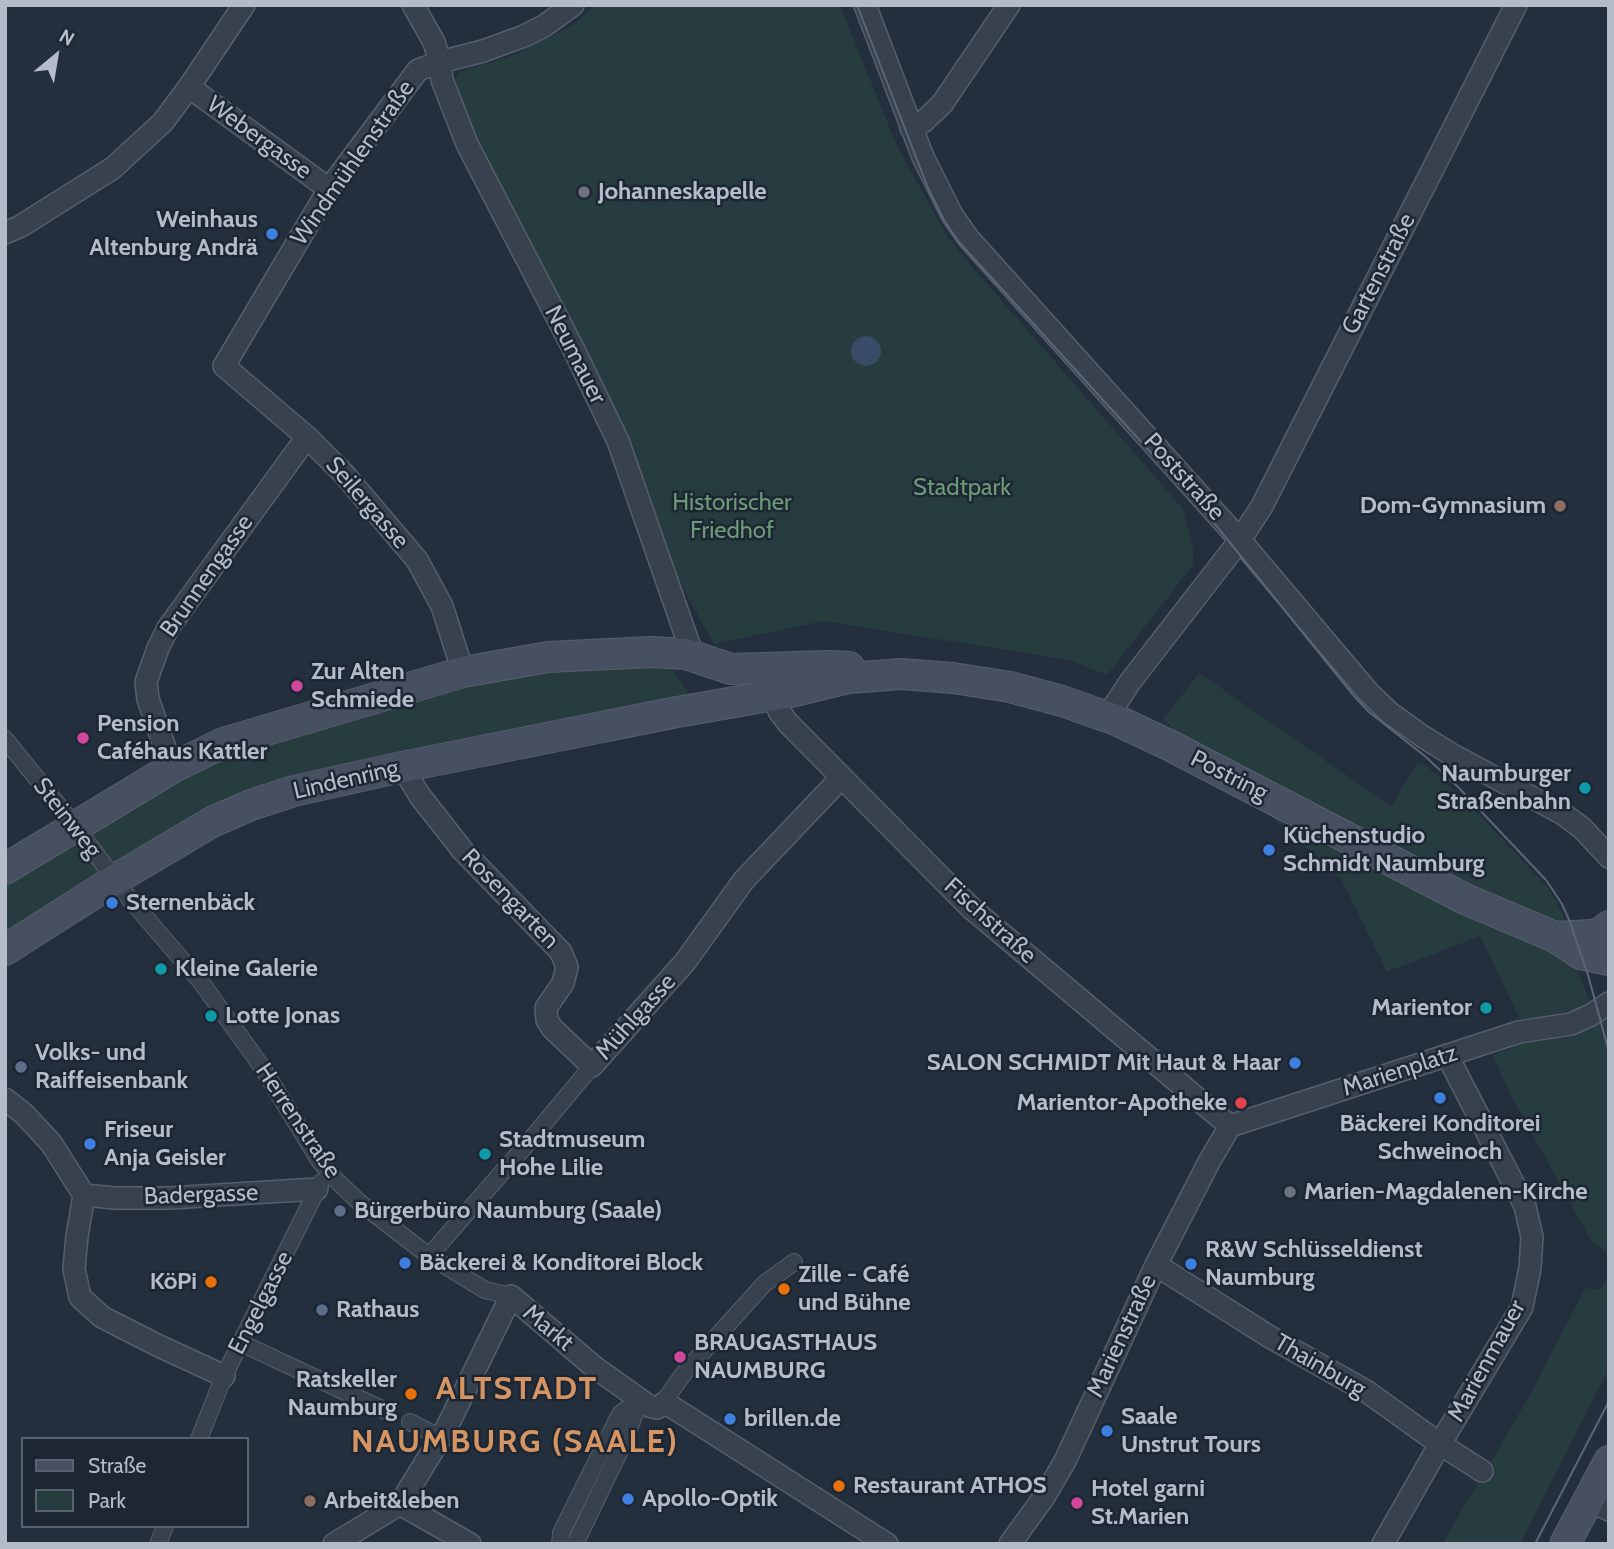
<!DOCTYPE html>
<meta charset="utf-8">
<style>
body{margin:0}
#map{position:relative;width:1614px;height:1549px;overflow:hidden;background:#242f3e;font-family:Cabin,sans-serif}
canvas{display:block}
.frame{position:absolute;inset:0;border:7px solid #b4bcc9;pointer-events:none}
.legend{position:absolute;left:21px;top:1437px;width:228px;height:91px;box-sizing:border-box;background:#1d2633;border:2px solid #59626f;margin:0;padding:9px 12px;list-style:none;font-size:21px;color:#b4bcc9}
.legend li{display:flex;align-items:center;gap:14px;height:35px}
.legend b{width:35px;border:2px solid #59626f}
.north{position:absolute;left:21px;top:21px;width:70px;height:70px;-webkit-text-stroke:5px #1d2633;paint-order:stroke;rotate:30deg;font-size:19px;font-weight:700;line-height:28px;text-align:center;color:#b4bcc9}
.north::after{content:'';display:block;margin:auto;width:24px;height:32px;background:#b4bcc9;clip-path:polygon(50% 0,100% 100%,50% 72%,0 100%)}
</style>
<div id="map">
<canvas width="1614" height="1549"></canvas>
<div class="frame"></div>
<ul class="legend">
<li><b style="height:9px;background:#465061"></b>Straße</li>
<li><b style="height:19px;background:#263c3f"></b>Park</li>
</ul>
<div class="north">N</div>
</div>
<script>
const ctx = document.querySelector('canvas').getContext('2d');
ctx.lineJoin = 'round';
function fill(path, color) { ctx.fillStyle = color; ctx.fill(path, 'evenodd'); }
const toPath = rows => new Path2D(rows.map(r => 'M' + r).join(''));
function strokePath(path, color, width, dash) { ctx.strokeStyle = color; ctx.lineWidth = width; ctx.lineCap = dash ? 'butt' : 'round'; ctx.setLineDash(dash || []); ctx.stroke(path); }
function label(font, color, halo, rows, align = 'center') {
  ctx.font = font + ' Cabin,sans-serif'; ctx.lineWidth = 5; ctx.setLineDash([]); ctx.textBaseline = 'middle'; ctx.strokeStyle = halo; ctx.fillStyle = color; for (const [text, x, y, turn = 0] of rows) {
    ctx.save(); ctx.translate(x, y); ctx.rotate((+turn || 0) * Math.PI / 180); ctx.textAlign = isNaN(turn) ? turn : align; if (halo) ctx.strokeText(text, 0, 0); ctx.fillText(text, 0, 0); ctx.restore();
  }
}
fill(toPath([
 [595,5,840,5,897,146,947,236,962,255,1183,509,1193,549,1193,565,1107,675,1069,660,824,621,714,644,659,545,626,437,479,142,454,80,459,72,511,56,572,26],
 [667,662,689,694,511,734,274,785,5,941,5,878,216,755,331,720,540,668],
 [1199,673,1391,806,1418,762,1428,767,1469,804,1548,888,1556,901,1563,915,1574,961,1592,1007,1609,1014,1609,1259,1607,1253,1592,1242,1509,1092,1493,1055,1530,1040,1480,936,1387,972,1341,879,1163,720],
 [1609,1277,1609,1368,1520,1544,1442,1544,1530,1395,1585,1288,1599,1290]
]), '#263c3f');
fill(toPath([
 '851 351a15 15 0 1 1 30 0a15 15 0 1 1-30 0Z'
]), '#394c67');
const pedestrian = toPath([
 [5,739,75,826,128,897,201,982,262,1067,319,1160,332,1176,359,1202,429,1256,485,1290,511,1296],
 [429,1256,527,1144,592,1066],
 [241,1343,386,1411],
 [662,1404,684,1373,764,1284,794,1262],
 [410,1422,441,1438],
 [199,1439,224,1376,321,1182],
 [158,1544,165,1526],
 [560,1544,561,1533,618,1418,621,1413,640,1400],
 [575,1544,624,1442,640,1400]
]);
const minor = toPath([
 [413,5,434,42,440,62,442,80,467,144,574,350,618,441,693,656],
 [865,5,923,157,952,215,969,239,1240,540,1369,693,1390,713,1422,736,1451,754,1563,814,1582,828,1609,857],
 [189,87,329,189],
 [911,128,923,122,942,104,1009,5],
 [5,233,21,226,113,168,163,122,189,87,244,5],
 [463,672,442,606,417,560,344,474,307,437,224,366,329,189,418,70,440,62,483,51,524,36,544,26,573,5],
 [773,695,779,711,788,723,971,908,1230,1126],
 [1107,717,1130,682,1240,540,1262,506,1516,5],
 [402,767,420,796,463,851,561,952,567,967,563,983,546,1008,547,1020,552,1028,592,1066,685,962,744,880,841,778],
 [172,768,148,699,146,682,158,648,168,628,307,437],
 [5,1099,24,1114,51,1143,84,1195,77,1236,74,1269,80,1297,102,1317,159,1346,224,1376],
 [1230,1126,1519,1032,1571,1024,1591,1015,1609,1003],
 [84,1195,115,1198,170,1198,317,1189],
 [1156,1265,1270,1337,1366,1391,1440,1444,1482,1471],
 [1589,1500,1609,1510],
 [400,1504,470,1544],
 [334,1544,400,1504,446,1429,511,1296,593,1366,649,1406,657,1408,664,1403,672,1407,887,1544],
 [1010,1544,1044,1497,1065,1461,1156,1265,1209,1162,1230,1126],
 [1383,1544,1440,1444,1522,1307,1530,1268,1532,1237,1525,1206,1447,1055]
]);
const secondary = toPath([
 [5,869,172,768,223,743,463,672,548,657,652,652,686,654,731,669,828,666,849,667],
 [1555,937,1592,935,1602,932,1609,926],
 [5,950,126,873,212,822,251,805,294,791,402,767,672,713,791,692,849,678,901,674,953,678,1010,687,1062,701,1116,720,1169,745,1465,899,1555,937,1581,954,1609,960],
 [1565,1544,1609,1461]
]);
strokePath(pedestrian, '#565f6c', 18);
strokePath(minor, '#565f6c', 24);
strokePath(secondary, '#565f6c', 32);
strokePath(pedestrian, '#38414e', 16);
strokePath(minor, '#38414e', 21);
strokePath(secondary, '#465061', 30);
strokePath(toPath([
 [857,5,928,188,944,220,958,241,1206,513,1354,696,1369,712,1426,757,1459,788,1546,880,1562,904,1570,922,1588,975,1609,1052],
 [1535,1544,1609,1401]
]), '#5a6575', 2);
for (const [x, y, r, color] of [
 [584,192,7,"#6b7280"],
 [272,234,7,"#3f7fe0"],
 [1560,506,7,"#8d6e63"],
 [297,686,7,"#d1479c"],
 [83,738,7,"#d1479c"],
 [1585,788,7,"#0f9aa8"],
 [1269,850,7,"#3f7fe0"],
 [112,903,7,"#3f7fe0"],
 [161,969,7,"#0f9aa8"],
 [1486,1008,7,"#0f9aa8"],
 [211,1016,7,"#0f9aa8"],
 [1295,1063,7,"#3f7fe0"],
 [21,1067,7,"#5c6f8a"],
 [1440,1098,7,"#3f7fe0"],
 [1241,1103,7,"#e0444e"],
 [90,1144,7,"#3f7fe0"],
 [485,1154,7,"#0f9aa8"],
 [1290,1192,7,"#6b7280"],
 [340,1211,7,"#5c6f8a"],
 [405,1263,7,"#3f7fe0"],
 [1191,1264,7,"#3f7fe0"],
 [211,1282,7,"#e8710a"],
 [784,1289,7,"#e8710a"],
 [322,1310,7,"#5c6f8a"],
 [680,1357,7,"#d1479c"],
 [411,1394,7,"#e8710a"],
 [730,1419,7,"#3f7fe0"],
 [1107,1431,7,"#3f7fe0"],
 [839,1486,7,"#e8710a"],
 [628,1499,7,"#3f7fe0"],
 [310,1501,7,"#8d6e63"],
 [1077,1503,7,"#d1479c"]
]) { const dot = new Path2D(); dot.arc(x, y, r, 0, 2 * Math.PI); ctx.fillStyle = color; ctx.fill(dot); strokePath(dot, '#1d2633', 2.5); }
label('24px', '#b4bcc9', '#1d2633', [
 ["Webergasse",259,138,36],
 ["Windmühlenstraße",353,163,-55],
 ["Gartenstraße",1379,274,-63],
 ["Neumauer",575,355,63],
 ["Poststraße",1184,477,48],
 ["Seilergasse",367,503,49],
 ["Brunnengasse",207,576,-55],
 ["Postring",1229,776,27],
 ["Lindenring",346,780,-13],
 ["Steinweg",67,818,52],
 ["Rosengarten",510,899,46],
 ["Fischstraße",990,921,42],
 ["Mühlgasse",636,1017,-48],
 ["Marienplatz",1400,1071,-18],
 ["Herrenstraße",298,1121,56],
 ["Badergasse",201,1195,-2],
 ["Engelgasse",261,1303,-63],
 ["Markt",548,1328,40],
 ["Marienstraße",1122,1336,-65],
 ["Marienmauer",1487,1361,-61],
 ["Thainburg",1320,1366,30]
]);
label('bold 24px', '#b4bcc9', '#1d2633', [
 ["Johanneskapelle",598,192],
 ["Weinhaus",258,220,"right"],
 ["Altenburg Andrä",258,248,"right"],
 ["Dom-Gymnasium",1546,506,"right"],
 ["Zur Alten",311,672],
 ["Schmiede",311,700],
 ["Pension",97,724],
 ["Caféhaus Kattler",97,752],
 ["Naumburger",1571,774,"right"],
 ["Straßenbahn",1571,802,"right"],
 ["Küchenstudio",1283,836],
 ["Schmidt Naumburg",1283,864],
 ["Sternenbäck",126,903],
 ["Kleine Galerie",175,969],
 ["Marientor",1472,1008,"right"],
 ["Lotte Jonas",225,1016],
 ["Volks- und",35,1053],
 ["Raiffeisenbank",35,1081],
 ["SALON SCHMIDT Mit Haut & Haar",1281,1063,"right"],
 ["Marientor-Apotheke",1227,1103,"right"],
 ["Bäckerei Konditorei",1440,1124,"center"],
 ["Schweinoch",1440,1152,"center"],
 ["Friseur",104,1130],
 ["Anja Geisler",104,1158],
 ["Stadtmuseum",499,1140],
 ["Hohe Lilie",499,1168],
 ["Marien-Magdalenen-Kirche",1304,1192],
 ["Bürgerbüro Naumburg (Saale)",354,1211],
 ["R&W Schlüsseldienst",1205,1250],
 ["Naumburg",1205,1278],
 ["Bäckerei & Konditorei Block",419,1263],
 ["Zille - Café",798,1275],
 ["und Bühne",798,1303],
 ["KöPi",197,1282,"right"],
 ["Rathaus",336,1310],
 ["BRAUGASTHAUS",694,1343],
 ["NAUMBURG",694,1371],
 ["Ratskeller",397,1380,"right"],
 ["Naumburg",397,1408,"right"],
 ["Saale",1121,1417],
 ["Unstrut Tours",1121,1445],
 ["brillen.de",744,1419],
 ["Restaurant ATHOS",853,1486],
 ["Hotel garni",1091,1489],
 ["St.Marien",1091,1517],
 ["Apollo-Optik",642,1499],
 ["Arbeit&leben",324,1501]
], 'left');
label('24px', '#6b9a76', '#1d2633', [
 ["Stadtpark",962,488],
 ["Historischer",732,503],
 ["Friedhof",732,531]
]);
ctx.letterSpacing = '2px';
label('bold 32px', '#d59563', '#1d2633', [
 ["ALTSTADT",517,1390],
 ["NAUMBURG (SAALE)",515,1443]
]);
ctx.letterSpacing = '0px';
</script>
